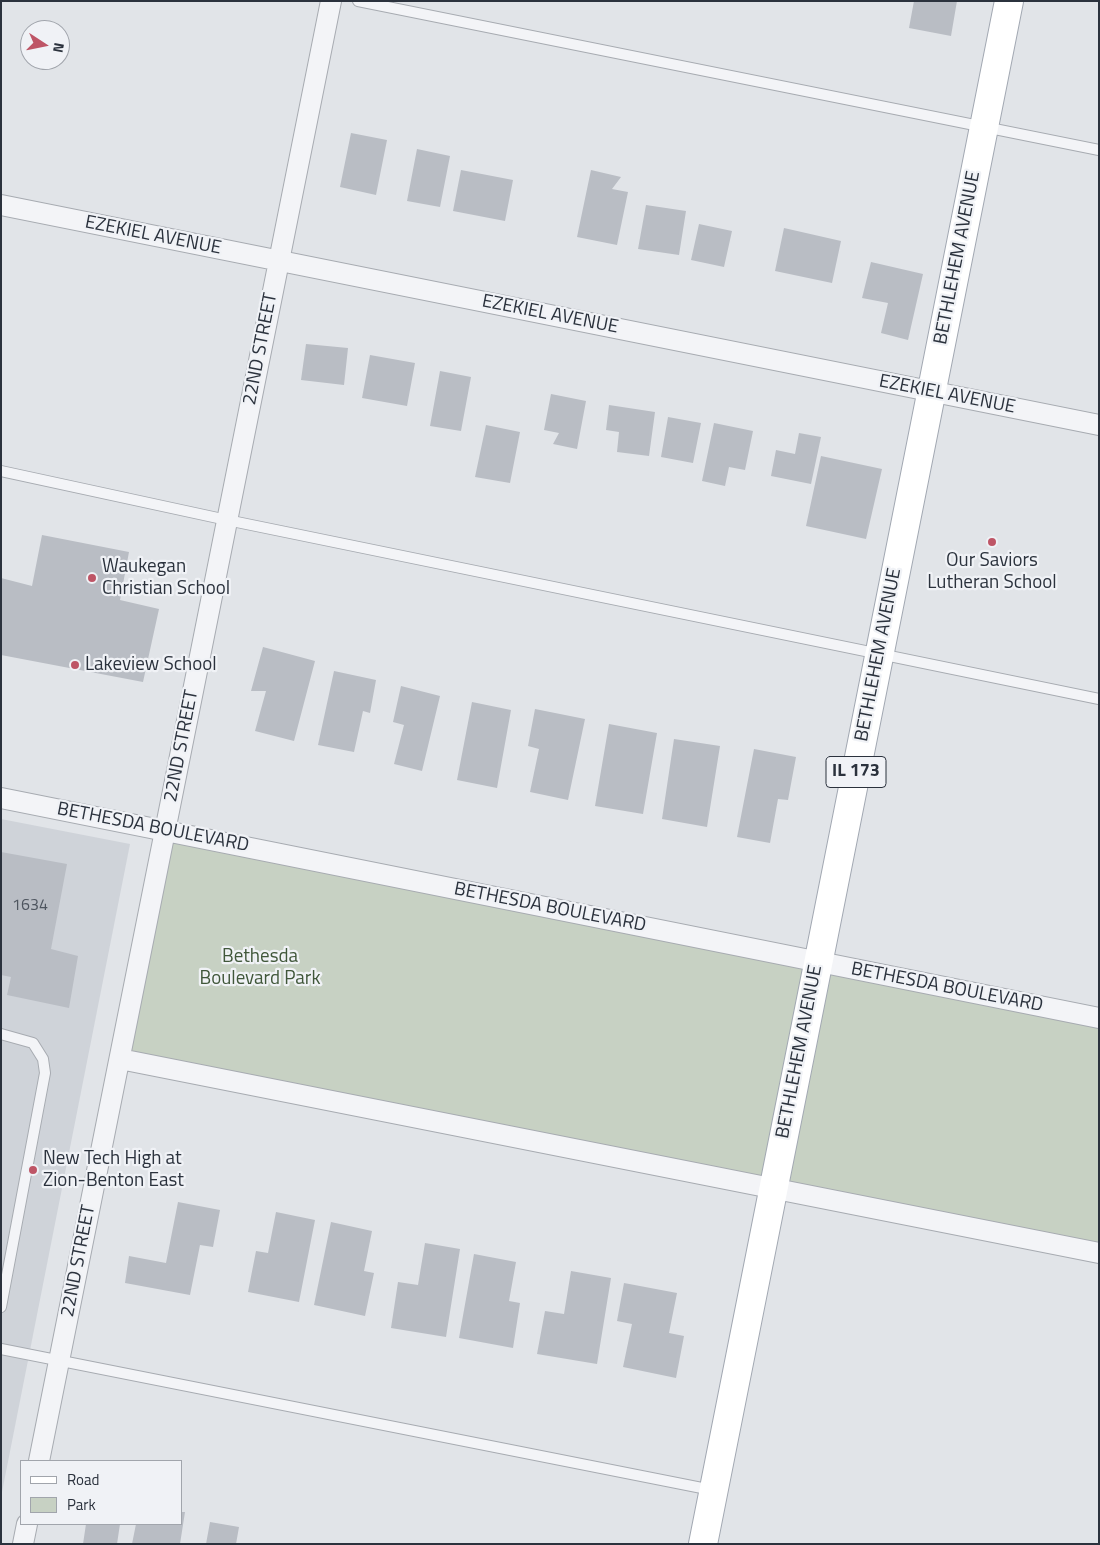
<!DOCTYPE html>
<style>
body{margin:0}
#map{position:relative;width:1100px;height:1545px;overflow:hidden;background:#e1e4e8;font-family:"Titillium Web",sans-serif}
canvas{display:block}
.frame{position:absolute;inset:0;border:2px solid #2b323d;pointer-events:none}
.legend{position:absolute;left:20px;top:1460px;width:162px;height:65px;box-sizing:border-box;background:#f0f2f6;border:1px solid #a1a5ac;margin:0;padding:6px 9px;list-style:none;font-size:15px;color:#2b323d}
.legend li{display:flex;align-items:center;gap:10px;height:25px}
.legend b{width:25px;border:1px solid #a1a5ac}
.north{position:absolute;left:20px;top:20px;width:50px;height:50px;box-sizing:border-box;background:#f0f2f6;border:1px solid #a1a5ac;border-radius:50%;rotate:101deg;font-size:14px;font-weight:700;line-height:20px;text-align:center;color:#2b323d}
.north::after{content:'';display:block;margin:auto;width:18px;height:22px;background:#be5566;clip-path:polygon(50% 0,100% 100%,50% 72%,0 100%)}
</style>
<div id="map">
<canvas width="1100" height="1545"></canvas>
<div class="frame"></div>
<ul class="legend">
<li><b style="height:6px;background:#fff"></b>Road</li>
<li><b style="height:14px;background:#c7d1c3"></b>Park</li>
</ul>
<div class="north">N</div>
</div>
<script>
const ctx = document.querySelector('canvas').getContext('2d');
ctx.lineJoin = 'round';
function fill(path, color) { ctx.fillStyle = color; ctx.fill(path, 'evenodd'); }
const toPath = rows => new Path2D(rows.map(r => 'M' + r).join(''));
function strokePath(path, color, width, dash) { ctx.strokeStyle = color; ctx.lineWidth = width; ctx.lineCap = dash ? 'butt' : 'round'; ctx.setLineDash(dash || []); ctx.stroke(path); }
function label(font, color, halo, rows, align = 'center') {
  ctx.font = font + ' "Titillium Web",sans-serif'; ctx.lineWidth = 4.5; ctx.setLineDash([]); ctx.textBaseline = 'middle'; ctx.strokeStyle = halo; ctx.fillStyle = color; for (const [text, x, y, turn = 0] of rows) {
    ctx.save(); ctx.translate(x, y); ctx.rotate((+turn || 0) * Math.PI / 180); ctx.textAlign = isNaN(turn) ? turn : align; if (halo) ctx.strokeText(text, 0, 0); ctx.fillText(text, 0, 0); ctx.restore();
  }
}
fill(toPath([
 [1,819,130,844,1,1497]
]), '#cfd3d9');
fill(toPath([
 [166,831,1099,1019,1099,1253,120,1059]
]), '#c7d1c3');
fill(toPath([
 [914,1,957,1,951,36,909,28],
 [351,133,387,140,376,195,340,187],
 [417,149,450,156,440,207,407,201],
 [461,170,513,180,505,221,453,211],
 [591,170,621,177,612,189,628,192,617,245,577,237],
 [646,205,686,211,679,255,638,249],
 [699,224,732,231,724,267,691,260],
 [784,228,841,241,832,283,775,271],
 [871,262,923,274,908,340,881,333,888,303,862,298],
 [306,344,348,348,344,385,301,380],
 [370,355,415,363,407,406,362,398],
 [440,371,471,377,461,431,430,426],
 [551,394,586,401,577,449,553,444,559,433,544,430],
 [609,405,655,412,649,456,617,452,619,432,606,430],
 [668,417,701,423,693,463,661,457],
 [714,423,753,431,745,470,729,467,725,486,702,481],
 [486,425,520,432,510,483,475,477],
 [799,433,821,437,811,484,771,476,776,450,795,454],
 [821,456,882,469,866,539,806,526],
 [42,535,129,552,120,600,159,609,143,682,1,655,1,578,32,586],
 [263,647,315,661,294,741,255,731,266,691,251,691],
 [334,671,376,680,370,713,363,711,354,752,318,745],
 [401,686,440,696,422,771,394,764,404,725,393,722],
 [472,702,511,710,497,788,457,780],
 [535,709,585,719,568,800,530,792,539,749,528,746],
 [609,724,657,733,643,814,595,806],
 [674,739,720,746,707,827,662,819],
 [754,749,796,757,788,800,778,799,770,843,737,837],
 [1,852,67,864,51,949,78,956,69,1008,7,995,11,977,1,975],
 [178,1202,220,1210,213,1247,200,1245,190,1295,125,1283,129,1256,166,1263],
 [276,1212,315,1220,299,1302,248,1292,256,1251,268,1253],
 [331,1222,372,1231,364,1271,374,1273,365,1316,314,1305],
 [425,1243,460,1249,446,1337,391,1328,398,1282,418,1285],
 [474,1254,516,1262,509,1301,520,1303,513,1348,459,1338],
 [571,1271,611,1278,597,1364,537,1354,545,1311,564,1314],
 [624,1283,677,1293,669,1333,684,1336,676,1378,623,1367,632,1324,617,1321],
 [181,1512,185,1512,180,1544,132,1544,136,1524,181,1524],
 [210,1522,239,1527,236,1544,206,1544],
 [86,1524,120,1524,117,1544,83,1544]
]), '#b9bdc4');
const service = toPath([
 [358,1,1099,150],
 [1,471,227,520,1099,699],
 [1,1034,33,1043,43,1059,45,1073,1,1307],
 [1,1349,712,1490]
]);
const minor = toPath([
 [1,205,1099,425],
 [1,798,1099,1018],
 [120,1059,1099,1253],
 [39,1461,331,1],
 [23,1544,27,1524]
]);
const primary = toPath([
 [703,1544,1009,1]
]);
strokePath(service, '#a7abb1', 12);
strokePath(minor, '#a7abb1', 22);
strokePath(primary, '#a2a8b2', 30);
strokePath(service, '#f3f4f7', 10);
strokePath(minor, '#f3f4f7', 20);
strokePath(primary, '#fff', 28);
for (const [x, y, r, color] of [
 [992,542,5,"#be5566"],
 [92,578,5,"#be5566"],
 [75,665,5,"#be5566"],
 [33,1170,5,"#be5566"]
]) { const dot = new Path2D(); dot.arc(x, y, r, 0, 2 * Math.PI); ctx.fillStyle = color; ctx.fill(dot); strokePath(dot, '#f0f2f6', 2); }
label('16px', '#4e555f', null, [
 ["1634",30,906]
]);
for (const [x, y, w] of [
 [856,772,60]
]) { const box = new Path2D(); box.roundRect(x - w / 2, y - 15.5, w, 31, 4); ctx.fillStyle = '#f0f2f6'; ctx.fill(box); strokePath(box, '#2b323d', 1); }
label('bold 18px', '#2b323d', null, [
 ["IL 173",856,772]
]);
label('19px', '#2b323d', '#f0f2f6', [
 ["EZEKIEL AVENUE",153,236,11],
 ["BETHLEHEM AVENUE",958,258,-79],
 ["EZEKIEL AVENUE",550,315,11],
 ["22ND STREET",261,349,-79],
 ["EZEKIEL AVENUE",947,395,11],
 ["BETHLEHEM AVENUE",879,655,-79],
 ["22ND STREET",182,746,-79],
 ["BETHESDA BOULEVARD",153,828,11],
 ["BETHESDA BOULEVARD",550,908,11],
 ["BETHESDA BOULEVARD",947,988,11],
 ["BETHLEHEM AVENUE",800,1052,-79],
 ["22ND STREET",79,1261,-79]
]);
label('19px', '#2b323d', '#f0f2f6', [
 ["Our Saviors",992,561,"center"],
 ["Lutheran School",992,583,"center"],
 ["Waukegan",102,567],
 ["Christian School",102,589],
 ["Lakeview School",85,665],
 ["New Tech High at",43,1159],
 ["Zion-Benton East",43,1181]
], 'left');
label('19px', '#40573a', '#f0f2f6', [
 ["Bethesda",260,957],
 ["Boulevard Park",260,979]
]);
</script>
